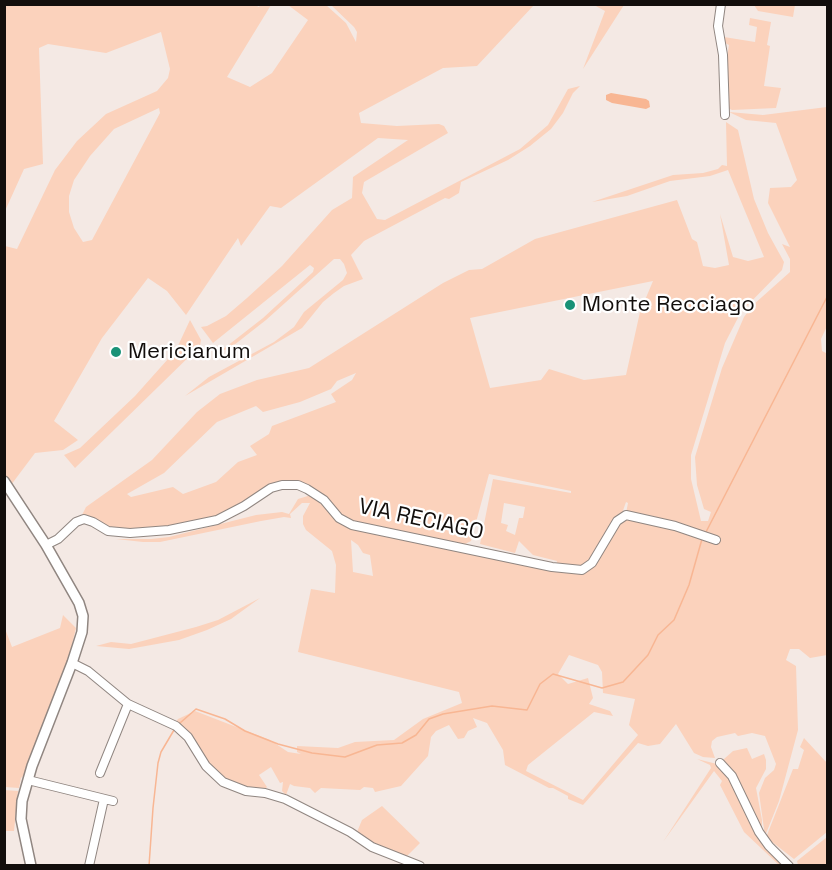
<!DOCTYPE html>
<style>
body{margin:0}
#map{position:relative;width:832px;height:870px;overflow:hidden;background:#f4e9e4;font-family:"Space Grotesk",sans-serif}
canvas{display:block}
.frame{position:absolute;inset:0;border:6px solid #120e0c;pointer-events:none}
</style>
<div id="map">
<canvas width="832" height="870"></canvas>
<div class="frame"></div>
</div>
<script>
const ctx = document.querySelector('canvas').getContext('2d');
ctx.lineJoin = 'round';
function fill(path, color) { ctx.fillStyle = color; ctx.fill(path, 'evenodd'); }
const toPath = rows => new Path2D(rows.map(r => 'M' + r).join(''));
function strokePath(path, color, width, dash) { ctx.strokeStyle = color; ctx.lineWidth = width; ctx.lineCap = dash ? 'butt' : 'round'; ctx.setLineDash(dash || []); ctx.stroke(path); }
function label(font, color, halo, rows, align = 'center') {
  ctx.font = font + ' "Space Grotesk",sans-serif'; ctx.lineWidth = 4.5; ctx.setLineDash([]); ctx.textBaseline = 'middle'; ctx.strokeStyle = halo; ctx.fillStyle = color; for (const [text, x, y, turn = 0] of rows) {
    ctx.save(); ctx.translate(x, y); ctx.rotate((+turn || 0) * Math.PI / 180); ctx.textAlign = isNaN(turn) ? turn : align; if (halo) ctx.strokeText(text, 0, 0); ctx.fillText(text, 0, 0); ctx.restore();
  }
}
fill(toPath([
 [253,4,259,7,260,5,271,5,227,77,250,87,272,73,308,20,288,5,326,5,346,23,356,42,357,32,354,27,331,5,534,5,477,66,443,68,359,113,361,123,397,126,439,124,444,126,448,133,364,182,362,193,377,219,385,220,520,149,548,125,568,89,580,86,573,93,563,113,551,129,530,146,508,160,461,182,459,193,449,199,445,198,364,241,351,255,363,279,344,286,334,293,323,302,302,328,185,396,209,377,274,342,294,327,304,312,343,280,347,273,344,264,340,259,334,259,266,320,229,349,222,350,263,318,313,272,314,268,310,265,213,343,201,327,207,326,226,316,247,298,282,266,332,210,352,198,353,177,408,140,378,138,281,208,270,206,241,246,238,238,186,315,167,291,148,278,102,338,54,421,78,440,63,450,35,453,11,485,4,474,5,246,17,249,55,170,77,141,106,114,157,91,168,78,170,69,161,32,106,53,48,44,39,48,43,164,24,169,5,211,4,5],
 [159,108,160,113,92,240,83,242,74,228,69,212,69,196,74,180,90,156,114,129],
 [594,5,624,5,583,69,605,11],
 [754,5,795,5,793,17,758,11],
 [750,18,771,22,767,45,770,46,764,86,781,88,776,108,732,110,728,108,726,63,729,45,725,43,724,37,755,42,757,27,749,25],
 [827,107,828,324,821,339,822,351,828,354,827,655,810,658,799,649,790,649,786,660,796,666,798,730,779,801,765,836,759,793,765,778,774,770,776,764,765,736,752,733,738,736,735,733,717,737,712,741,711,747,715,758,703,757,694,753,676,724,660,744,648,746,638,743,583,805,568,799,568,796,553,788,549,788,505,765,503,750,487,723,473,718,477,727,468,731,464,738,458,739,449,725,436,731,431,737,428,756,401,786,375,792,373,788,364,787,360,790,321,788,315,793,310,788,294,786,290,784,286,795,282,791,283,782,280,783,271,767,259,775,267,787,264,790,253,790,219,777,174,724,178,719,195,711,270,740,288,752,301,754,297,752,297,746,338,748,355,742,394,740,423,719,462,703,459,692,298,652,311,589,335,593,336,565,332,551,306,530,303,524,303,516,310,503,302,503,290,514,291,518,284,517,261,521,160,542,143,542,116,539,151,539,169,537,256,515,282,512,289,514,298,499,311,495,341,522,555,569,557,561,533,555,519,541,515,553,480,544,493,479,571,493,571,491,489,474,471,541,465,544,353,524,342,517,324,496,280,482,243,505,214,519,169,528,133,532,105,527,81,517,86,507,152,460,197,412,220,394,257,380,309,368,443,283,469,270,482,269,535,239,677,200,692,239,697,242,703,266,715,268,729,265,720,214,733,257,748,261,764,257,728,170,710,176,670,181,627,196,592,202,673,175,703,173,718,169,722,165,727,166,726,122,738,130,754,199,768,233,784,262,782,270,741,312,725,343,691,455,691,479,701,521,708,521,711,512,704,509,697,485,695,457,722,368,744,317,753,305,790,272,790,259,782,244,790,247,768,203,770,188,791,187,797,180,776,123,746,120,729,112,763,115],
 [653,281,640,312,626,375,584,380,549,369,541,380,490,388,470,318],
 [356,373,352,380,331,394,336,402,272,426,269,434,250,446,257,455,238,462,216,482,183,494,173,487,131,497,127,494,164,473,217,422,256,406,263,412,300,402,331,389,337,381],
 [626,502,628,503,626,513,653,516,690,529,628,518,619,522],
 [504,503,525,507,523,518,519,518,515,535,506,531,508,525,501,523],
 [351,540,358,545,363,553,370,555,373,576,353,572],
 [569,655,598,665,602,672,603,693,635,699,629,725,638,735,583,800,526,771,528,765,594,712,613,716,610,711,589,704,593,698,588,678,568,684,558,674],
 [190,320,201,340,200,346,75,468,64,455,80,448,135,396,176,350],
 [260,598,231,619,207,630,179,640,129,649,96,646,111,642,131,644,196,627,218,620],
 [63,615,76,628,70,653,70,661,25,774,21,778,19,788,5,787,4,626,12,647,60,628],
 [804,738,827,763,827,832,794,859,767,838,767,835,793,769,798,769,804,750,800,747],
 [747,748,752,759,764,754,766,760,766,769,756,788,762,820,762,833,723,763,724,759,733,751],
 [697,759,721,765,728,772,759,834,786,865,779,865,744,832,720,785,722,781,714,771,663,842,711,768,710,765],
 [4,790,18,791,14,831,5,831],
 [382,806,420,843,405,858,380,847,357,832,362,820],
 [827,837,827,865,798,865,797,861]
]), '#fbd2bc');
fill(toPath([
 [611,93,646,99,649,101,650,107,646,109,612,103,606,100,606,95]
]), '#f8b693');
strokePath(toPath([
 [828,274,828,277],
 [706,532,828,295],
 [180,723,196,709,225,719,245,731,278,744,312,753,345,757,377,745,402,743,416,735,429,719,443,714,492,706,527,710,540,684,553,674,602,688,623,682,648,655,658,635,674,620,689,585,702,539],
 [149,866,153,808,158,763,161,752,174,730]
]), '#f8b693', 1.5);
const minor = toPath([
 [721,4,718,26,723,55,725,115],
 [46,545,58,539,76,522,84,519,93,522,108,531,130,533,169,530,217,520,244,506,271,488,282,485,298,485,307,489,324,500,339,518,352,525,552,567,582,570,592,563,617,521,626,515,675,526,716,540],
 [72,663,88,671,128,704,176,726,188,737,206,766,223,782,246,791,265,793,285,799,350,832,372,847,420,866],
 [720,763,732,776,759,832,769,846,789,866],
 [100,773,128,704],
 [28,780,113,801],
 [89,866,104,799]
]);
const major = toPath([
 [4,481,46,545,79,603,83,616,82,632,72,663,32,766,22,801,21,819,31,866]
]);
strokePath(minor, '#908681', 10);
strokePath(major, '#908681', 12);
strokePath(minor, '#fff', 8);
strokePath(major, '#fff', 9);
for (const [x, y, r, color] of [
 [570,305,6,"#199277"],
 [116,352,6,"#199277"]
]) { const dot = new Path2D(); dot.arc(x, y, r, 0, 2 * Math.PI); ctx.fillStyle = color; ctx.fill(dot); strokePath(dot, '#fff', 2); }
label('22px', '#120e0c', '#fff', [
 ["Monte Recciago",582,305],
 ["Mericianum",128,352]
], 'left');
label('22px', '#120e0c', '#fff', [
 ["VIA RECIAGO",421,520,12]
]);
</script>
